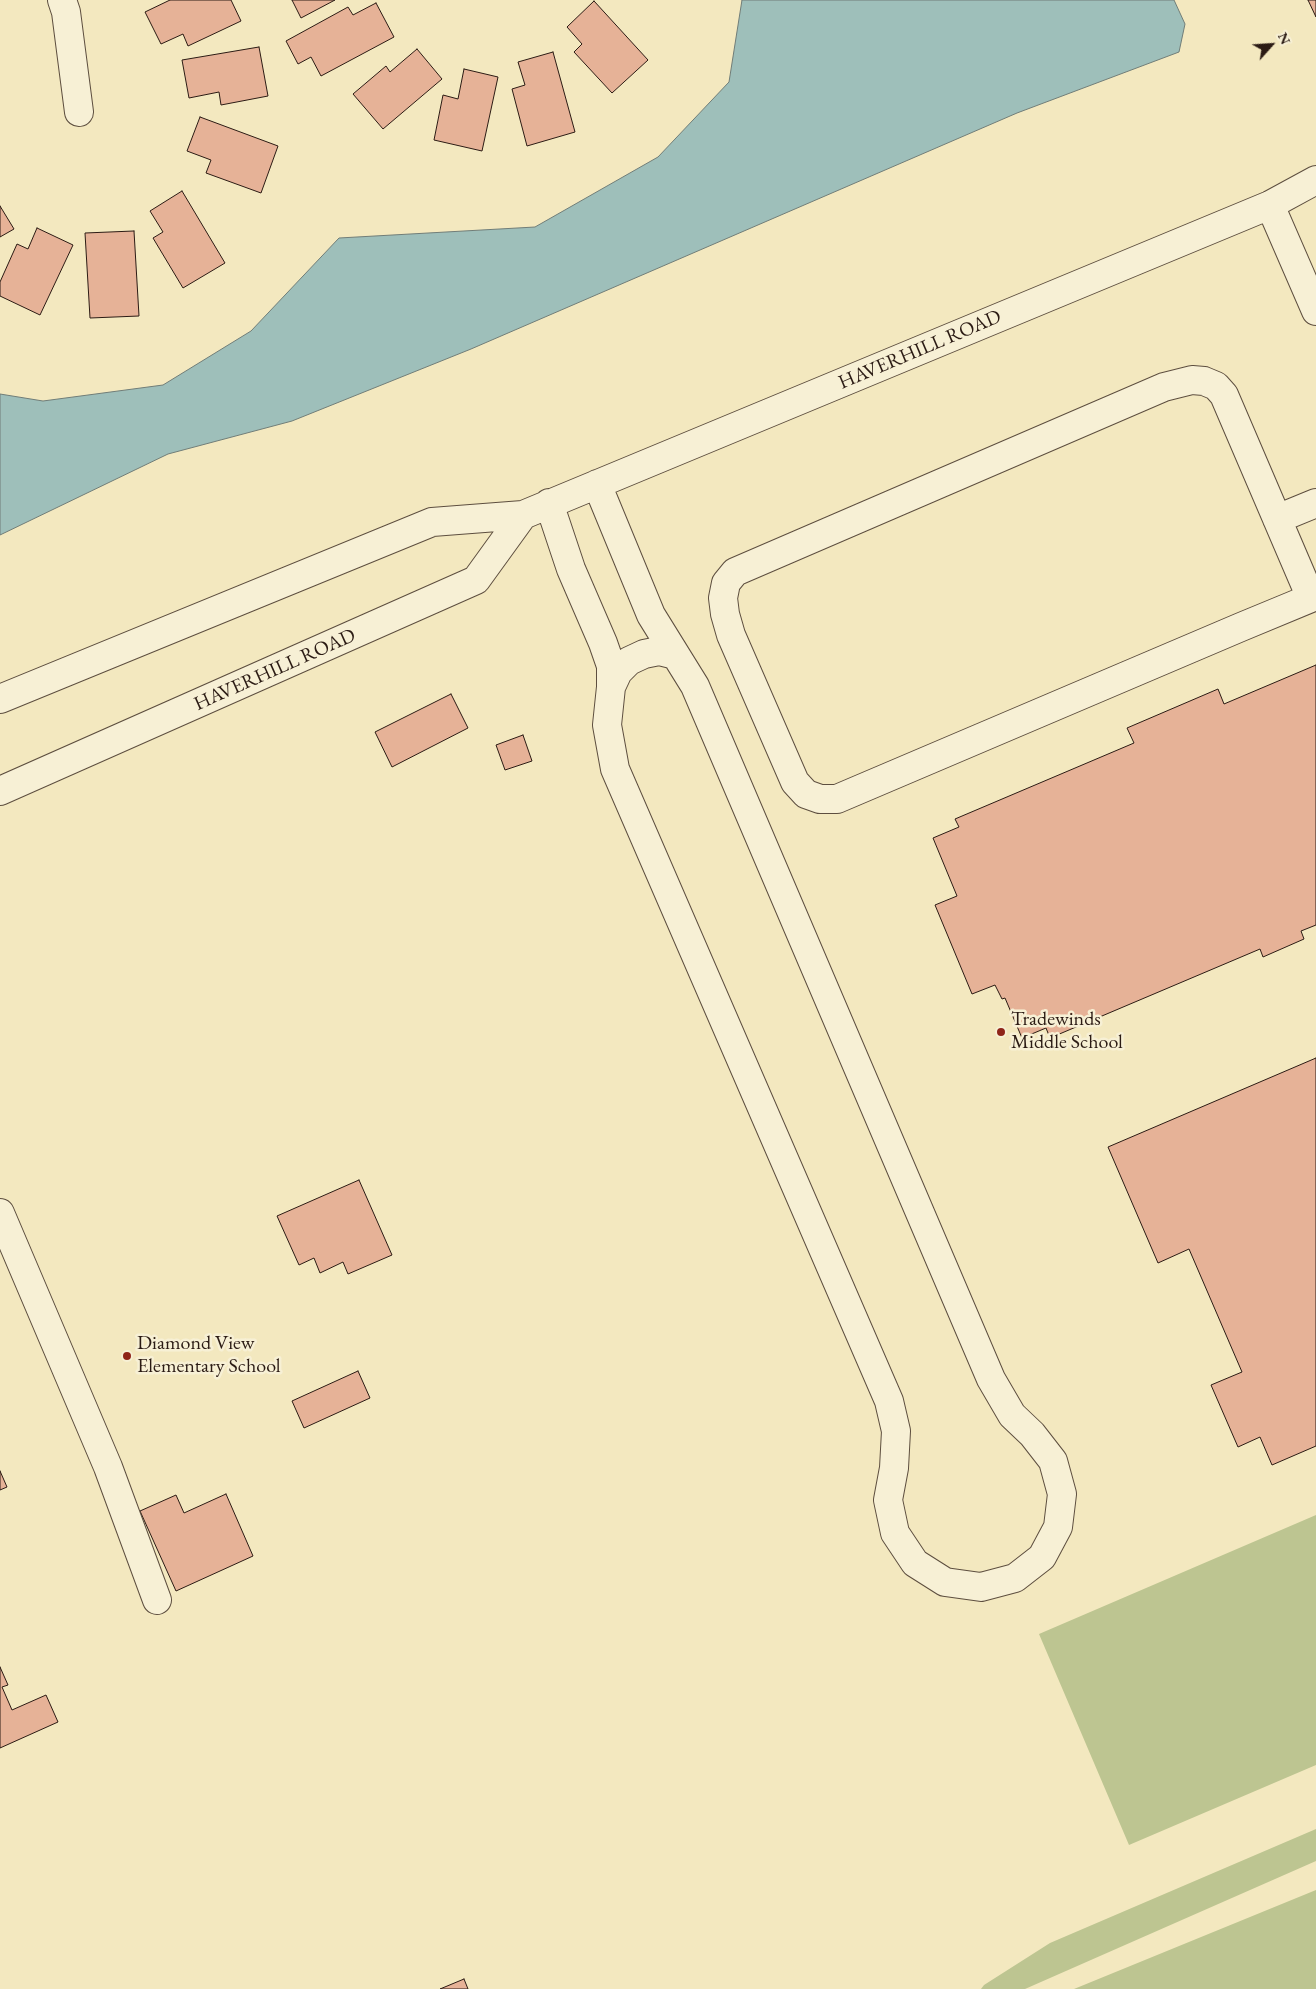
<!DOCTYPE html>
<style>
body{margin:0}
#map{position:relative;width:1316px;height:1989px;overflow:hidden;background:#f3e8bf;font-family:"EB Garamond",serif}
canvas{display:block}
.north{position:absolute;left:1246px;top:20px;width:50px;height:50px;-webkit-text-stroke:4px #f7f0d5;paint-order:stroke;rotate:64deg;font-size:14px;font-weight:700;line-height:20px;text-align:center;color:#2b1b14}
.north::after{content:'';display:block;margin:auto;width:18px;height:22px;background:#2b1b14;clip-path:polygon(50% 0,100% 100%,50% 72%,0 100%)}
</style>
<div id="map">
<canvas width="1316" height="1989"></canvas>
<div class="north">N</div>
</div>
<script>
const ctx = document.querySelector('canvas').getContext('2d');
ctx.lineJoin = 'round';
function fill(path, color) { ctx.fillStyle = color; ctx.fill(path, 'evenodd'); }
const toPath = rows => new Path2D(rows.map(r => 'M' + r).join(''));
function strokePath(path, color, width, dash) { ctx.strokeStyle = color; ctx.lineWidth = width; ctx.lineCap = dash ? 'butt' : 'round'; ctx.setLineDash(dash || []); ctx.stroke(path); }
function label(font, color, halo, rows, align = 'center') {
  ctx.font = font + ' "EB Garamond",serif'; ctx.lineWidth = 5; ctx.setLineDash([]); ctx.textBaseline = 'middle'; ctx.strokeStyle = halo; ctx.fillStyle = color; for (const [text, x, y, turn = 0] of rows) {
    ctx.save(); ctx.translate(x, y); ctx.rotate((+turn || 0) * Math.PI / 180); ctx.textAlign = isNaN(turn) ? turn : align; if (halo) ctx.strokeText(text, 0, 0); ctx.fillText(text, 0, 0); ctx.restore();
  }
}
fill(toPath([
 [1316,1515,1316,1765,1129,1845,1039,1634],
 [1316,1829,1316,1861,1025,1989,981,1989,984,1985,1050,1943],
 [1316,1890,1316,1989,1074,1989]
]), '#bdc591');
const water = toPath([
 [742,0,1174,0,1185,24,1179,52,1017,113,471,349,292,421,168,454,0,535,0,394,43,401,163,385,251,331,339,238,535,227,658,157,729,82,742,0]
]);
fill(water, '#9ebfba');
strokePath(water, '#707d78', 1);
const building = toPath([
 [170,0,231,0,241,21,188,46,183,34,161,44,145,12,170,0],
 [292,0,335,0,301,18,292,0],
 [1308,0,1316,0,1316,17,1308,0],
 [594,1,648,60,612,93,574,52,582,44,567,27,594,1],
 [376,3,394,37,321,76,311,57,298,64,286,41,348,7,353,15,376,3],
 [259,47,268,96,221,105,219,92,189,98,182,60,259,47],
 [417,49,442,79,383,129,353,94,386,66,390,72,417,49],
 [553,52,575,132,527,146,512,89,525,85,518,62,553,52],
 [464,69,498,77,482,151,434,140,443,95,458,99,464,69],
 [200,117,278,146,261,193,206,173,211,160,187,151,200,117],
 [182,191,225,263,183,288,153,238,163,232,150,211,182,191],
 [0,206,14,229,0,237,0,206],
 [37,228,73,245,40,315,0,296,0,282,17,244,28,249,37,228],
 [134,231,139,316,90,318,85,233,134,231],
 [1316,665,1316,925,1301,931,1304,939,1263,957,1260,949,1050,1038,1046,1028,1022,1038,1005,998,1002,999,995,985,972,994,935,905,957,896,933,838,959,827,955,819,1134,743,1127,728,1218,689,1224,704,1316,665],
 [451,694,468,728,392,767,375,732,451,694],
 [523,735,532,761,505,770,496,745,523,735],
 [1316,1058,1316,1446,1272,1465,1260,1437,1238,1447,1211,1385,1242,1372,1189,1249,1158,1263,1108,1147,1316,1058],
 [359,1180,392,1255,348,1274,343,1262,320,1273,314,1258,299,1265,277,1216,359,1180],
 [358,1371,370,1398,304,1428,292,1401,358,1371],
 [0,1471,7,1487,0,1490,0,1471],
 [226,1494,253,1556,176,1591,140,1511,176,1495,184,1513,226,1494],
 [0,1667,8,1685,2,1687,12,1710,46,1695,58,1722,0,1748,0,1667],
 [464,1979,468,1989,440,1989,464,1979]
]);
fill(building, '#e6b297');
strokePath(building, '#2b1b14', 1);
const minor = toPath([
 [62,0,66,12,79,112],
 [1270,205,1316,311],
 [549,503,571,569,603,643,611,666,611,687,607,725,615,769,889,1401,896,1431,894,1468,888,1500,895,1533,915,1563,945,1582,981,1587,1015,1578,1042,1557,1058,1527,1062,1494,1053,1461,1032,1434,1012,1415,991,1379,695,686,651,615,597,484],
 [1277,519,1316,503],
 [1311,598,1224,395,1216,386,1204,381,1192,380,1164,387,735,572,726,583,723,598,725,614,731,635,795,782,806,794,820,799,837,799,1241,627,1311,598,1316,596],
 [611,687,618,672,629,661,644,654,659,651,675,655],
 [0,699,432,522,523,515,1270,205,1316,180],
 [0,791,476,580,523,515],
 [0,1213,108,1467,157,1600]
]);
strokePath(minor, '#5d4e3f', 30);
strokePath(minor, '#f7f0d5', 28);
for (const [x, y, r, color] of [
 [1001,1032,5,"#8f2418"],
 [127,1356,5,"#8f2418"]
]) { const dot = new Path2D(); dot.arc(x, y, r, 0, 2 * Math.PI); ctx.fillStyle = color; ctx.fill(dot); strokePath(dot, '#f7f0d5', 2); }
label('20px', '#2b1b14', '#f7f0d5', [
 ["HAVERHILL ROAD",920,350,-23],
 ["HAVERHILL ROAD",275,670,-24]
]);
label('20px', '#2b1b14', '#f7f0d5', [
 ["Tradewinds",1011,1020],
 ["Middle School",1011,1043],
 ["Diamond View",137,1344],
 ["Elementary School",137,1367]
], 'left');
</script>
